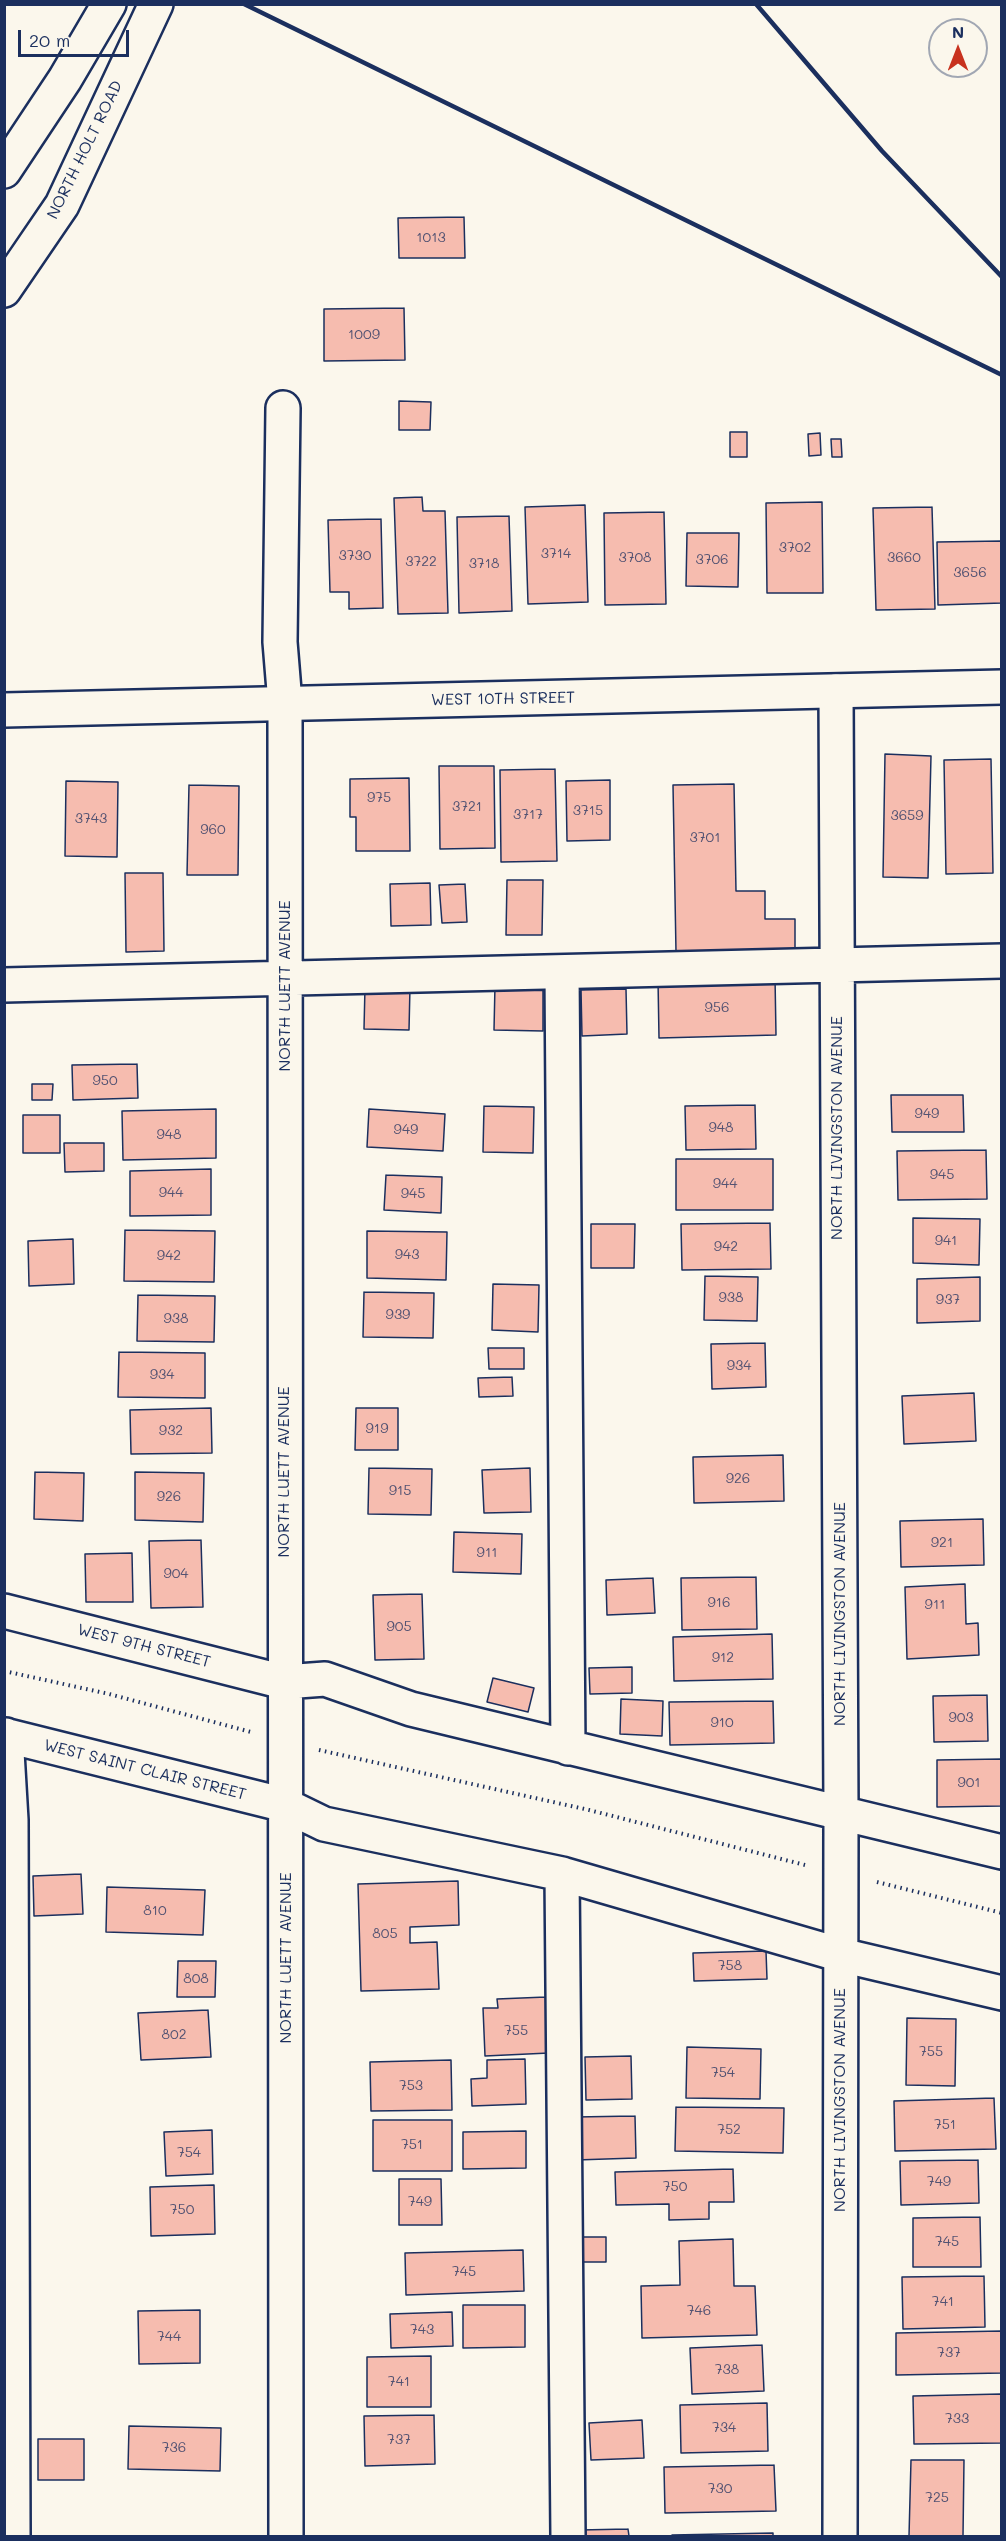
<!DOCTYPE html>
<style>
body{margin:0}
#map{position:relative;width:1006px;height:2541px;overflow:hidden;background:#fbf7ec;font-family:Mali,sans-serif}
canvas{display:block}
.frame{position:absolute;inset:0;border:6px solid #1b2f5e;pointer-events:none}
.north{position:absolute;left:928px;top:18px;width:60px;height:60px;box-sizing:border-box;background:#fbf7ec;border:2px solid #a1a7b3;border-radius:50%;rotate:0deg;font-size:16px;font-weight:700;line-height:24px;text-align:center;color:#1b2f5e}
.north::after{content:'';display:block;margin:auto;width:21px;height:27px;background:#c8321e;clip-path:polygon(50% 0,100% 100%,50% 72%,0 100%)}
.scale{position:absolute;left:18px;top:30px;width:111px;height:27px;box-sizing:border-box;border:3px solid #1b2f5e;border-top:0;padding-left:8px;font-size:18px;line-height:21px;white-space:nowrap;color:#1b2f5e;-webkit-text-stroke:4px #fbf7ec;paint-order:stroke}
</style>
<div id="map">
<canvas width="1006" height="2541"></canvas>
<div class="frame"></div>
<div class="north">N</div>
<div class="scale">20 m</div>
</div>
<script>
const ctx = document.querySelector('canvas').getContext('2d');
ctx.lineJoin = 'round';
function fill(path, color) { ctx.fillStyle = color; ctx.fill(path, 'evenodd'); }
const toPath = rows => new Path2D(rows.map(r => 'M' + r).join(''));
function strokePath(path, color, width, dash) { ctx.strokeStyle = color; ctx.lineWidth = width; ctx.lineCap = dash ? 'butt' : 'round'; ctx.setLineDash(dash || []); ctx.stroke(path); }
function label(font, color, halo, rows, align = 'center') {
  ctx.font = font + ' Mali,sans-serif'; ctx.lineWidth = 4.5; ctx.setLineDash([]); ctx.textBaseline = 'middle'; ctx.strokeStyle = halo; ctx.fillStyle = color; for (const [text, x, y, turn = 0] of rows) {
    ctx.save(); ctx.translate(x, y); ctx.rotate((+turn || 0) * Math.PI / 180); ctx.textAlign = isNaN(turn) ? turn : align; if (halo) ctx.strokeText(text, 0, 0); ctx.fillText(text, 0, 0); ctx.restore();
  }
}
const building = toPath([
 [464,217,465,258,399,258,398,218,464,217],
 [404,308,405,360,324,361,324,309,404,308],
 [399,401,431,402,430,430,399,430,399,401],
 [730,432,747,432,747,457,730,457,730,432],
 [820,433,821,455,809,456,808,434,820,433],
 [831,439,841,439,842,457,832,457,831,439],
 [422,497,423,511,445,511,448,613,398,614,394,498,422,497],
 [822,502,823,593,767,593,766,503,822,502],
 [585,505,588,602,528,604,525,507,585,505],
 [932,507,935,609,876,610,873,508,932,507],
 [664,512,666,604,605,605,604,513,664,512],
 [509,516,512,611,459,613,457,517,509,516],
 [381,519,383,608,349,609,349,592,330,592,328,520,381,519],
 [687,533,739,533,738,587,686,586,687,533],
 [1002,541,1002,603,938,605,937,542,1002,541],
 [885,754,931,756,928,878,883,877,885,754],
 [991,759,993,873,946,874,944,760,991,759],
 [439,766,494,766,495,848,440,849,439,766],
 [555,769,557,861,501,862,500,770,555,769],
 [409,778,410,851,356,851,356,817,350,817,350,779,409,778],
 [610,780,610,840,567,841,566,781,610,780],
 [66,781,118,782,117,857,65,856,66,781],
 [734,784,736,891,765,891,765,919,795,919,795,950,676,952,673,785,734,784],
 [189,785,239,786,238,875,187,875,189,785],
 [125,873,163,873,164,951,126,952,125,873],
 [507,880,543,880,542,935,506,935,507,880],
 [430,883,431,925,391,926,390,884,430,883],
 [465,884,467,922,442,923,439,885,465,884],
 [775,977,776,1035,659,1038,658,980,775,977],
 [495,985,543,986,543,1031,494,1030,495,985],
 [365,987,410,987,409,1030,364,1029,365,987],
 [626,989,627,1034,582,1036,581,990,626,989],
 [137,1064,138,1098,73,1100,72,1065,137,1064],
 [32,1084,53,1084,52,1100,32,1100,32,1084],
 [891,1095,963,1095,964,1132,892,1132,891,1095],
 [755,1105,756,1149,686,1150,685,1106,755,1105],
 [484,1106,534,1107,533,1153,483,1152,484,1106],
 [216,1109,216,1158,123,1160,122,1111,216,1109],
 [369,1109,445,1114,443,1151,367,1147,369,1109],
 [23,1115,60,1115,60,1153,23,1153,23,1115],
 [64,1143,104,1143,104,1171,65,1172,64,1143],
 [986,1150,987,1199,898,1200,897,1151,986,1150],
 [676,1159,773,1159,773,1210,676,1210,676,1159],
 [211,1169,211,1215,130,1216,130,1171,211,1169],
 [386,1175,442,1177,441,1213,384,1210,386,1175],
 [913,1218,980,1219,979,1265,913,1263,913,1218],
 [770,1223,771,1269,682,1270,681,1224,770,1223],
 [591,1224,635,1224,634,1268,591,1268,591,1224],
 [125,1230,215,1231,214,1282,124,1281,125,1230],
 [367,1231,447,1232,446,1280,367,1278,367,1231],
 [73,1239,74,1284,29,1286,28,1241,73,1239],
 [705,1276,758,1277,757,1321,704,1320,705,1276],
 [980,1277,980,1321,917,1323,917,1279,980,1277],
 [493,1284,539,1285,538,1332,492,1330,493,1284],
 [364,1292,434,1293,433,1338,363,1337,364,1292],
 [138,1295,215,1296,214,1342,137,1341,138,1295],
 [765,1343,766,1387,712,1389,711,1344,765,1343],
 [488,1348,524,1348,524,1369,489,1369,488,1348],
 [119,1352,205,1353,205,1398,118,1397,119,1352],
 [512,1377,513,1396,479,1397,478,1378,512,1377],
 [974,1393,976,1441,904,1444,902,1396,974,1393],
 [211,1408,212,1453,131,1454,130,1410,211,1408],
 [356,1408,398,1408,398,1450,355,1450,356,1408],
 [783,1455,784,1501,694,1503,693,1457,783,1455],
 [369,1468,432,1469,431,1515,368,1514,369,1468],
 [530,1468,531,1512,484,1513,482,1470,530,1468],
 [35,1472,84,1473,83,1521,34,1519,35,1472],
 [135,1472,204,1473,203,1522,135,1520,135,1472],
 [983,1519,984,1565,901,1567,900,1521,983,1519],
 [454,1532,522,1534,521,1574,453,1572,454,1532],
 [201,1540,203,1607,151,1608,149,1541,201,1540],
 [132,1553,133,1602,86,1602,85,1554,132,1553],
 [756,1577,757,1629,682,1630,681,1578,756,1577],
 [653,1578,655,1613,607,1615,606,1580,653,1578],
 [965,1584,966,1624,978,1623,979,1655,907,1659,905,1587,965,1584],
 [422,1594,424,1659,375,1660,373,1595,422,1594],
 [772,1634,773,1679,674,1681,673,1637,772,1634],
 [632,1667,632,1693,590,1694,589,1668,632,1667],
 [493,1678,534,1688,528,1712,487,1702,493,1678],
 [987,1695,988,1741,934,1742,933,1696,987,1695],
 [621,1699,663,1701,662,1736,620,1734,621,1699],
 [773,1701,774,1743,670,1745,669,1702,773,1701],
 [1002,1759,1002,1806,937,1807,937,1760,1002,1759],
 [81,1874,83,1914,34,1916,33,1876,81,1874],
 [458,1881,459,1925,410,1927,410,1943,437,1942,439,1989,361,1991,358,1884,458,1881],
 [107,1887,205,1890,203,1935,106,1932,107,1887],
 [766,1951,767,1979,694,1981,693,1953,766,1951],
 [178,1961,216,1961,215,1997,177,1997,178,1961],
 [546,1997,549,2053,485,2056,483,2008,498,2008,497,1999,546,1997],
 [208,2010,211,2057,141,2060,138,2013,208,2010],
 [907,2018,956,2019,955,2086,906,2085,907,2018],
 [687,2047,761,2049,760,2099,686,2098,687,2047],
 [631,2056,632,2099,586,2100,585,2057,631,2056],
 [525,2059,526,2104,472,2106,471,2079,487,2078,487,2060,525,2059],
 [451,2060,452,2110,371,2111,370,2062,451,2060],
 [994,2098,996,2149,895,2151,894,2101,994,2098],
 [676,2107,784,2108,783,2153,675,2151,676,2107],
 [635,2116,636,2158,576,2160,575,2117,635,2116],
 [373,2120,452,2120,452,2171,373,2171,373,2120],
 [212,2130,213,2174,166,2176,164,2132,212,2130],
 [526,2131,526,2168,463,2169,463,2132,526,2131],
 [978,2160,979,2203,901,2205,900,2161,978,2160],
 [733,2169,734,2202,709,2202,709,2219,669,2220,669,2204,616,2205,615,2172,733,2169],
 [399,2179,441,2179,442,2225,399,2225,399,2179],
 [214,2185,215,2234,151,2236,150,2187,214,2185],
 [980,2217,981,2267,913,2267,913,2218,980,2217],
 [580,2237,606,2237,606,2262,580,2262,580,2237],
 [733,2239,734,2286,755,2286,757,2335,642,2338,641,2286,680,2285,679,2241,733,2239],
 [523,2250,524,2291,406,2295,405,2253,523,2250],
 [984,2276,985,2327,903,2329,902,2277,984,2276],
 [463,2305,525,2305,525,2347,463,2348,463,2305],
 [200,2310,200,2363,139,2364,138,2311,200,2310],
 [452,2312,453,2346,391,2348,390,2314,452,2312],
 [1002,2331,1002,2373,896,2375,896,2333,1002,2331],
 [762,2345,764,2391,692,2394,690,2348,762,2345],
 [431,2356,431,2407,367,2407,367,2357,431,2356],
 [1001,2394,1002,2443,914,2444,913,2396,1001,2394],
 [767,2403,768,2451,681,2453,680,2405,767,2403],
 [434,2415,435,2464,365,2466,364,2416,434,2415],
 [642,2420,644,2458,591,2460,589,2423,642,2420],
 [129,2426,221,2428,220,2471,128,2469,129,2426],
 [38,2439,84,2439,84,2480,38,2480,38,2439],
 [911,2460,964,2460,963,2536,909,2536,911,2460],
 [774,2465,776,2511,665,2513,664,2467,774,2465],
 [628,2529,629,2536,580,2536,580,2530,628,2529],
 [773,2533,773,2536,672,2535,773,2533]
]);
fill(building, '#f6bcaf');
strokePath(building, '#1b2f5e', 1.5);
const minor = toPath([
 [4,171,65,79,109,4],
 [4,290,62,205,156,4],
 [283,408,280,642,285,703,286,2536],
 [836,691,841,1813,840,2536],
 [562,972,568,1748],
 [4,985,1002,961],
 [4,1611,284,1682,325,1679,411,1709,1002,1852],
 [4,1735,285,1805,324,1824,562,1874,568,2536],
 [6,1735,11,1820,13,2536],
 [562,1874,841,1955,1002,1993]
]);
const major = toPath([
 [4,710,1002,687]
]);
strokePath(minor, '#1b2f5e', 38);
strokePath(major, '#1b2f5e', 38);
strokePath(toPath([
 [4,1671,109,1694,251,1732],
 [319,1750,589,1810,805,1865],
 [877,1882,1002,1913]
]), '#1b2f5e', 4, [1.5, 4.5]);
strokePath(minor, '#fbf7ec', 33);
strokePath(major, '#fbf7ec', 33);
strokePath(toPath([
 [244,4,1002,375],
 [756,4,882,151,1002,277]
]), '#1b2f5e', 4.5);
label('14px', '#525272', null, [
 ["1013",431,238],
 ["1009",364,335],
 ["3702",795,548],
 ["3714",556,554],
 ["3730",355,556],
 ["3708",635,558],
 ["3660",904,558],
 ["3706",712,560],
 ["3722",421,562],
 ["3718",484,564],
 ["3656",970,573],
 ["975",379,798],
 ["3721",467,807],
 ["3715",588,811],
 ["3717",528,815],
 ["3659",907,816],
 ["3743",91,819],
 ["960",213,830],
 ["3701",705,838],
 ["956",717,1008],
 ["950",105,1081],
 ["949",927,1114],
 ["948",721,1128],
 ["949",406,1130],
 ["948",169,1135],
 ["945",942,1175],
 ["944",725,1184],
 ["944",171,1193],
 ["945",413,1194],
 ["941",946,1241],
 ["942",726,1247],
 ["943",407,1255],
 ["942",169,1256],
 ["938",731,1298],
 ["937",948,1300],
 ["939",398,1315],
 ["938",176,1319],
 ["934",739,1366],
 ["934",162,1375],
 ["919",377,1429],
 ["932",171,1431],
 ["926",738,1479],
 ["915",400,1491],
 ["926",169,1497],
 ["921",942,1543],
 ["911",487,1553],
 ["904",176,1574],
 ["916",719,1603],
 ["911",935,1605],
 ["905",399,1627],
 ["912",723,1658],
 ["903",961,1718],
 ["910",722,1723],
 ["901",969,1783],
 ["810",155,1911],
 ["805",385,1934],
 ["758",730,1966],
 ["808",196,1979],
 ["755",516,2031],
 ["802",174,2035],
 ["755",931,2052],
 ["754",723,2073],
 ["753",411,2086],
 ["751",945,2125],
 ["752",729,2130],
 ["751",412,2145],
 ["754",189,2153],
 ["749",939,2182],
 ["750",675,2187],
 ["749",420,2202],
 ["750",182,2210],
 ["745",947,2242],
 ["745",464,2272],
 ["741",943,2302],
 ["746",699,2311],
 ["743",422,2330],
 ["744",169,2337],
 ["737",949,2353],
 ["738",727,2370],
 ["741",399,2382],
 ["733",957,2419],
 ["734",724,2428],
 ["737",399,2440],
 ["736",174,2448],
 ["730",720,2489],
 ["725",937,2498]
]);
label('16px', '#1b2f5e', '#fbf7ec', [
 ["NORTH HOLT ROAD",85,150,-64],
 ["WEST 10TH STREET",503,699,-1],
 ["NORTH LUETT AVENUE",285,986,-90],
 ["NORTH LIVINGSTON AVENUE",837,1128,-90],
 ["NORTH LUETT AVENUE",284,1472,-90],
 ["NORTH LIVINGSTON AVENUE",840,1614,-90],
 ["WEST 9TH STREET",144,1646,14],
 ["WEST SAINT CLAIR STREET",145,1770,14],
 ["NORTH LUETT AVENUE",286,1958,-90],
 ["NORTH LIVINGSTON AVENUE",840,2100,-90]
]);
</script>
